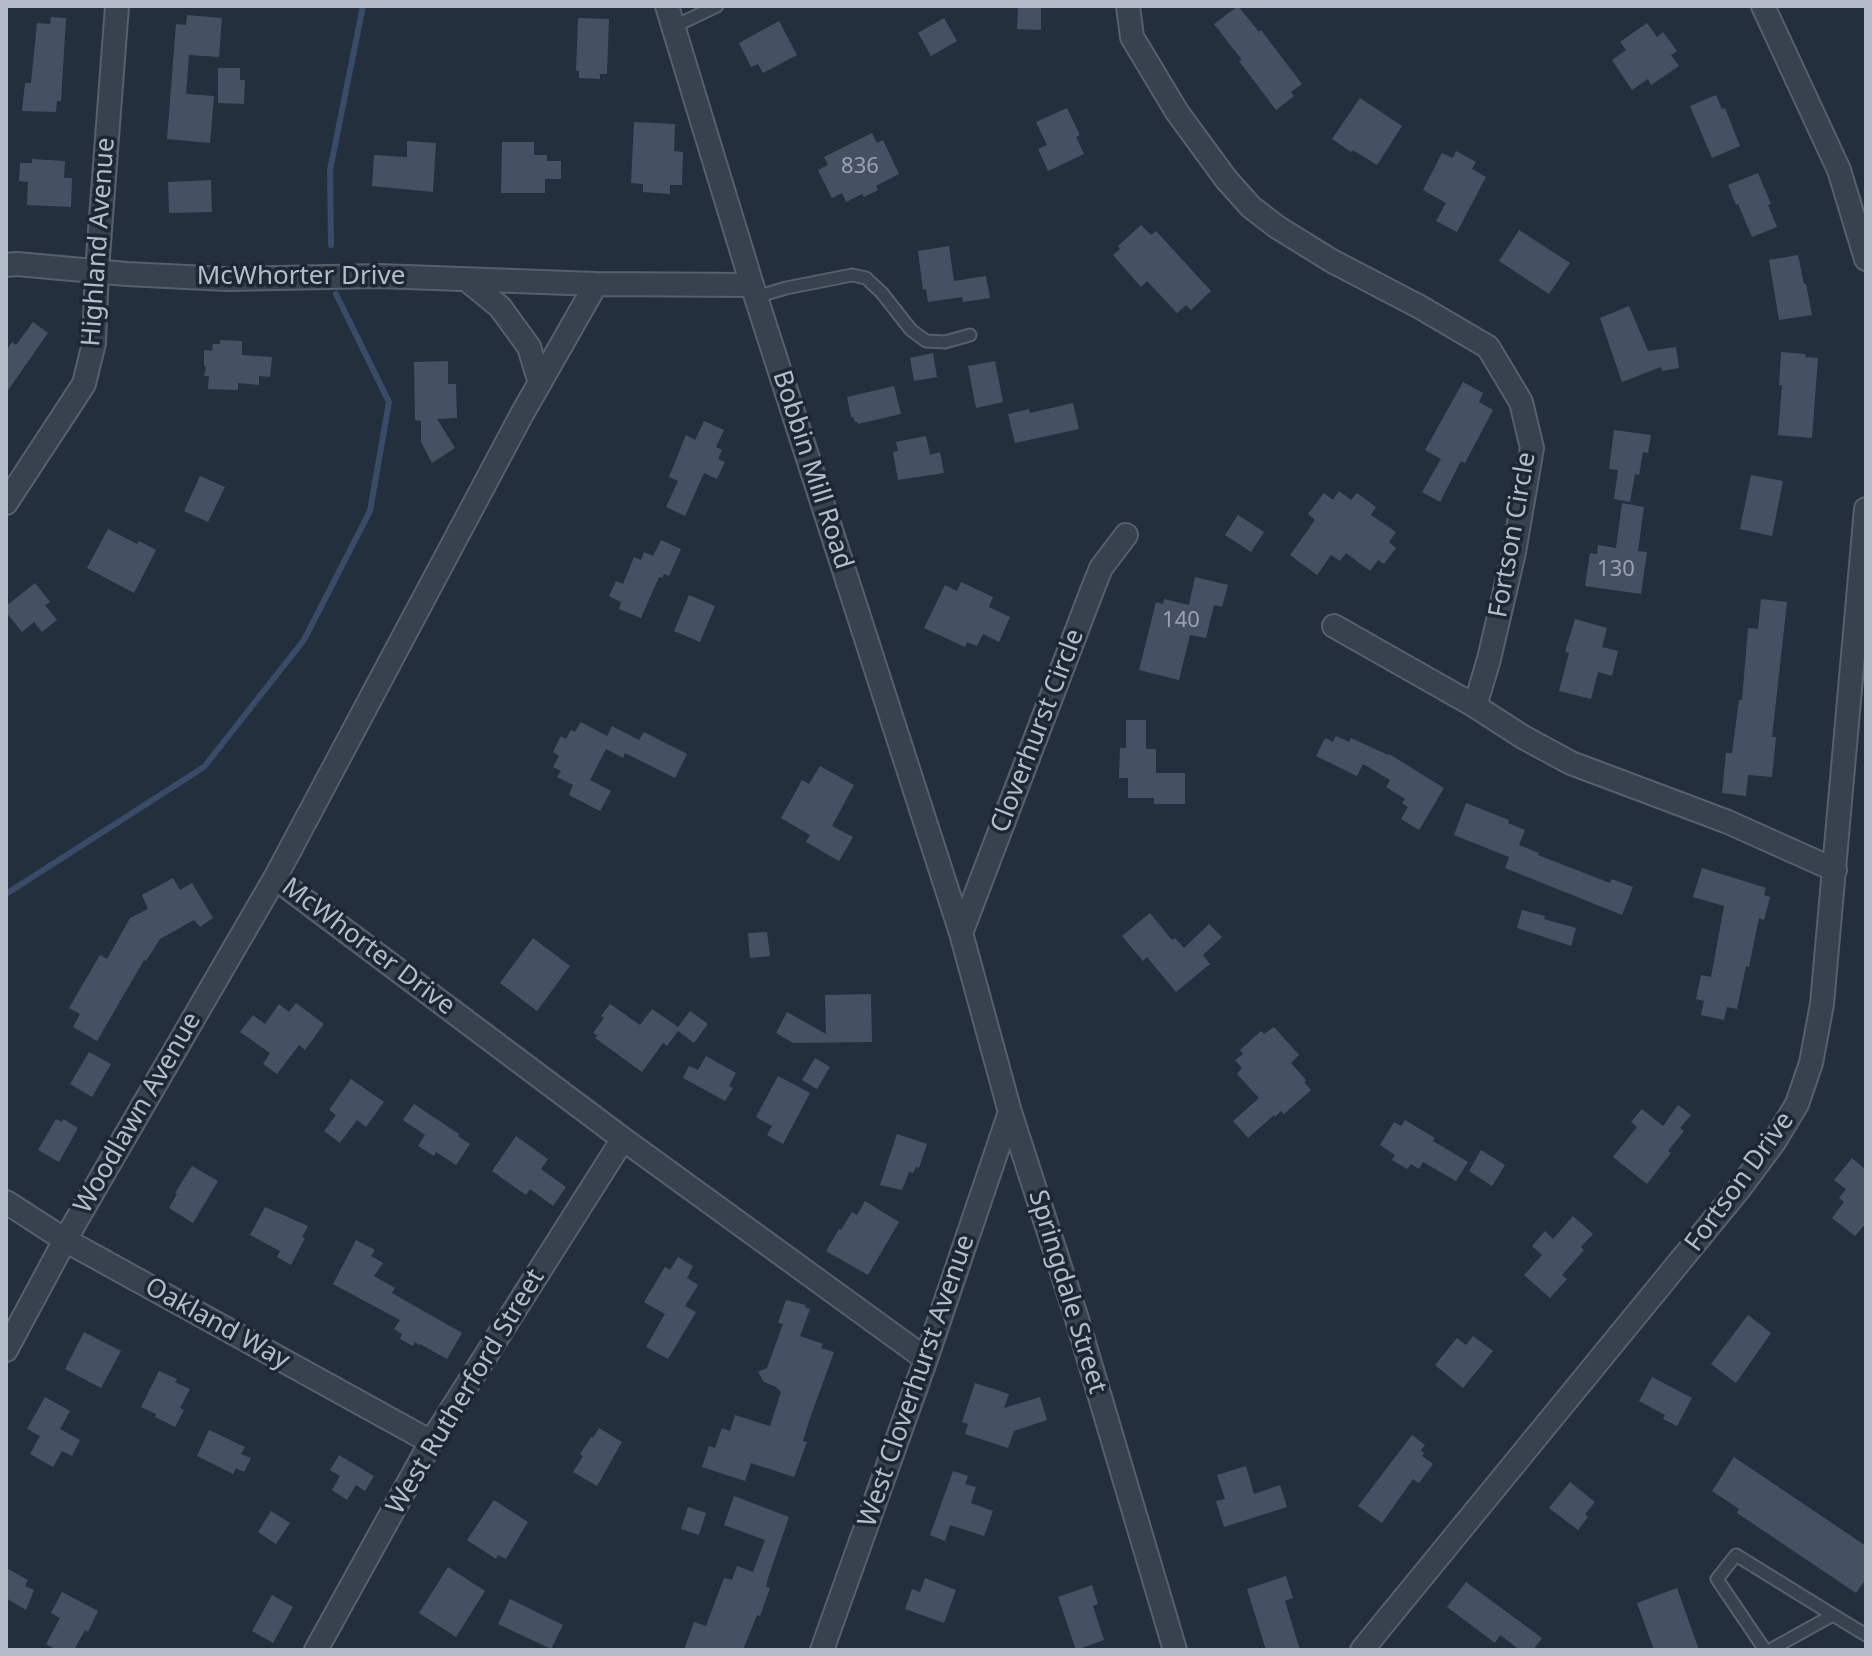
<!DOCTYPE html>
<style>
body{margin:0}
#map{position:relative;width:1872px;height:1656px;overflow:hidden;background:#242f3e;font-family:"Noto Sans",sans-serif}
canvas{display:block}
.frame{position:absolute;inset:0;border:8px solid #b4bcc9;pointer-events:none}
</style>
<div id="map">
<canvas width="1872" height="1656"></canvas>
<div class="frame"></div>
</div>
<script>
const ctx = document.querySelector('canvas').getContext('2d');
ctx.lineJoin = 'round';
const toPath = rows => new Path2D(rows.map(r => 'M' + r).join(''));
function strokePath(path, color, width, dash) { ctx.strokeStyle = color; ctx.lineWidth = width; ctx.lineCap = dash ? 'butt' : 'round'; ctx.setLineDash(dash || []); ctx.stroke(path); }
function fill(path, color) { ctx.fillStyle = color; ctx.fill(path, 'evenodd'); }
function label(font, color, halo, rows, align = 'center') {
  ctx.font = font + ' "Noto Sans",sans-serif'; ctx.lineWidth = 7; ctx.setLineDash([]); ctx.textBaseline = 'middle'; ctx.strokeStyle = halo; ctx.fillStyle = color; for (const [text, x, y, turn = 0] of rows) {
    ctx.save(); ctx.translate(x, y); ctx.rotate((+turn || 0) * Math.PI / 180); ctx.textAlign = isNaN(turn) ? turn : align; if (halo) ctx.strokeText(text, 0, 0); ctx.fillText(text, 0, 0); ctx.restore();
  }
}
strokePath(toPath([
 [331,245,330,170,363,6],
 [6,894,204,767,304,640,370,511,389,402,336,294]
]), '#394c67', 6);
fill(toPath([
 [1018,6,1041,6,1041,30,1017,29],
 [1238,6,1259,32,1261,30,1302,84,1291,92,1294,96,1276,110,1239,61,1242,60,1214,24],
 [187,15,222,18,219,57,189,55,186,94,214,96,210,143,167,139,176,24,186,25],
 [51,17,66,18,61,101,57,101,56,112,22,111,25,83,31,83,37,23,50,24],
 [578,18,609,19,607,74,600,74,600,79,579,78,579,71,576,71],
 [944,18,957,41,931,56,918,33],
 [779,21,797,55,763,73,758,64,751,67,739,43],
 [1647,23,1657,37,1663,32,1677,51,1671,55,1679,66,1651,85,1648,79,1632,90,1612,60,1626,50,1620,42],
 [218,68,240,68,240,80,245,80,244,104,218,103],
 [1716,95,1722,109,1725,108,1740,146,1712,158,1690,106],
 [1360,98,1402,126,1377,165,1358,153,1352,150,1351,152,1332,139],
 [1067,108,1079,133,1079,136,1076,137,1084,154,1048,171,1038,149,1047,145,1036,122],
 [634,122,675,124,674,151,683,152,682,185,670,185,670,194,643,192,643,184,631,183],
 [872,133,877,143,883,140,899,174,876,186,878,190,864,197,862,194,846,202,842,193,832,198,818,170,828,165,824,157],
 [407,141,436,143,433,192,372,186,374,155,407,157],
 [502,142,534,142,534,155,547,155,547,161,561,161,561,179,545,179,545,193,501,193],
 [1456,151,1476,162,1472,169,1486,177,1457,232,1436,221,1446,203,1423,190,1442,153,1453,158],
 [32,159,65,161,64,178,72,178,71,207,27,205,28,182,19,181,20,163,32,163],
 [1758,173,1771,204,1768,205,1777,227,1752,237,1738,204,1736,205,1728,185],
 [211,180,212,212,169,213,168,182],
 [1141,225,1151,235,1156,231,1211,291,1191,310,1186,305,1177,313,1147,281,1141,287,1113,255,1120,249,1118,246],
 [1519,230,1570,263,1549,294,1499,261],
 [949,246,954,281,986,276,990,298,963,302,962,297,928,302,926,289,923,290,918,251],
 [1798,255,1804,284,1806,284,1812,315,1779,320,1769,260],
 [1629,306,1648,351,1676,347,1679,368,1662,371,1661,367,1622,382,1600,318],
 [33,322,48,333,6,393,6,351,12,342,16,345],
 [220,340,242,341,242,355,272,357,270,377,259,376,259,385,238,383,238,390,208,389,209,376,204,376,206,367,204,366,204,350,212,351,213,344,220,344],
 [1781,352,1806,354,1805,357,1818,358,1812,438,1778,435,1782,385,1779,385],
 [933,353,937,377,914,381,910,358],
 [448,361,448,384,456,384,457,418,437,419,455,448,432,463,421,442,421,421,415,420,414,362],
 [995,361,1003,402,976,408,968,366],
 [1463,382,1483,393,1479,402,1493,410,1465,463,1461,461,1440,502,1422,492,1441,459,1425,450],
 [894,386,901,414,858,424,857,422,855,422,853,417,851,417,847,397],
 [1073,403,1079,429,1015,443,1008,414,1029,409,1030,413],
 [704,421,724,430,716,447,722,450,718,459,725,462,717,479,704,473,685,516,666,507,678,481,669,477,686,435,695,440],
 [1614,430,1651,435,1648,453,1643,452,1639,475,1635,474,1630,502,1614,499,1618,470,1609,469],
 [926,436,930,455,940,452,944,473,898,480,893,452,898,451,896,442],
 [1751,475,1783,481,1772,536,1740,529],
 [200,476,225,487,208,522,184,511],
 [1339,491,1351,500,1357,493,1376,507,1371,515,1396,532,1389,542,1396,548,1384,564,1378,560,1370,571,1346,553,1340,561,1331,555,1317,575,1290,555,1315,520,1308,514,1324,493,1333,500],
 [1622,503,1644,507,1638,551,1647,552,1641,594,1585,586,1590,553,1597,554,1598,545,1616,548],
 [1238,515,1264,532,1251,552,1225,535],
 [108,529,137,544,139,541,156,550,134,593,87,568],
 [661,540,681,549,669,576,664,574,662,578,659,577,641,618,619,609,621,602,609,596,616,581,623,584,634,557,641,560,644,552,653,556],
 [1195,577,1228,585,1222,607,1214,605,1206,638,1190,635,1179,680,1139,670,1156,602,1163,604,1164,599,1189,605],
 [961,582,993,597,989,607,1010,617,999,642,983,634,977,646,967,642,965,647,924,628,945,585,957,591],
 [35,583,50,602,45,605,57,620,42,632,34,622,22,632,6,612,6,606],
 [689,595,715,606,700,642,674,631],
 [1761,599,1787,602,1772,737,1776,737,1772,777,1748,775,1746,796,1722,793,1726,753,1732,753,1739,700,1742,700,1748,628,1758,629],
 [1575,619,1607,628,1602,647,1618,651,1612,676,1598,672,1591,699,1559,691,1569,653,1565,652],
 [1126,720,1146,720,1146,749,1156,749,1156,773,1185,773,1185,804,1154,804,1154,798,1128,798,1128,778,1119,778,1120,748,1126,748],
 [581,722,607,736,612,726,639,740,644,732,687,754,675,778,625,753,623,758,606,749,590,780,611,791,600,811,569,795,573,785,557,777,561,771,553,767,559,756,553,752,561,736,566,739,571,730,575,732],
 [1336,736,1349,742,1351,738,1388,755,1389,754,1444,788,1419,830,1401,819,1408,807,1402,803,1405,799,1386,787,1390,780,1363,764,1357,776,1316,756,1325,738,1333,742],
 [820,766,854,785,832,826,853,837,839,861,806,842,810,835,781,818,802,780,809,784],
 [1466,803,1509,820,1508,823,1525,830,1519,845,1539,853,1538,855,1610,883,1612,879,1633,887,1622,915,1505,868,1509,857,1454,835],
 [1702,868,1766,888,1764,895,1770,897,1764,920,1759,918,1749,967,1746,966,1737,1009,1727,1007,1724,1020,1701,1015,1704,1001,1696,999,1701,975,1711,977,1724,906,1693,897],
 [173,878,180,890,192,883,213,918,200,927,194,920,160,939,146,961,144,960,97,1041,73,1027,80,1014,69,1008,100,955,107,959,130,918,148,909,142,895],
 [1522,910,1545,916,1544,919,1576,928,1571,946,1517,928],
 [1150,913,1172,940,1175,938,1184,948,1209,924,1222,937,1203,955,1210,964,1176,992,1147,957,1143,961,1122,936],
 [767,932,770,956,750,958,748,933],
 [533,938,570,966,537,1011,500,983],
 [871,994,872,1042,793,1043,776,1033,787,1012,826,1034,825,995],
 [296,1003,324,1024,305,1050,299,1045,277,1074,263,1064,270,1053,240,1032,253,1015,265,1024,279,1004,289,1012],
 [610,1004,640,1025,652,1009,678,1027,690,1011,708,1024,694,1043,678,1031,667,1046,663,1043,642,1072,595,1038,597,1035,593,1033,604,1018,601,1016],
 [1274,1027,1299,1055,1291,1063,1306,1080,1304,1082,1311,1090,1284,1114,1281,1111,1275,1117,1274,1115,1248,1138,1233,1121,1259,1098,1237,1074,1242,1068,1235,1060,1243,1054,1240,1050,1261,1031,1264,1034],
 [89,1052,111,1064,92,1097,70,1084],
 [706,1056,736,1073,729,1086,733,1088,725,1101,683,1078,689,1066,698,1070],
 [815,1058,830,1067,817,1089,802,1080],
 [778,1076,810,1093,783,1144,767,1135,772,1126,756,1117],
 [351,1079,384,1102,366,1127,357,1120,340,1143,324,1131,336,1115,329,1110],
 [414,1104,459,1134,458,1136,470,1144,456,1165,436,1152,434,1156,418,1146,425,1135,403,1120],
 [1678,1105,1691,1115,1680,1128,1684,1131,1668,1151,1671,1153,1647,1184,1613,1157,1637,1127,1631,1122,1642,1109,1663,1126],
 [56,1119,62,1122,63,1119,78,1128,59,1162,38,1150],
 [1405,1120,1435,1138,1433,1141,1468,1162,1456,1181,1423,1162,1419,1169,1411,1164,1407,1169,1392,1160,1395,1155,1380,1145,1394,1122,1401,1126],
 [897,1134,927,1144,919,1168,916,1167,913,1173,909,1172,902,1190,880,1185],
 [516,1136,548,1159,541,1169,566,1187,553,1206,530,1189,526,1195,492,1171],
 [1481,1150,1505,1165,1492,1186,1469,1171],
 [1852,1158,1866,1170,1866,1223,1855,1236,1832,1218,1844,1202,1839,1198,1846,1189,1834,1180],
 [192,1166,218,1181,193,1223,169,1208,177,1194,175,1193],
 [865,1201,899,1222,868,1275,826,1251,839,1229,841,1230,852,1212,857,1215],
 [265,1207,308,1226,302,1237,305,1238,291,1265,277,1257,280,1251,250,1235],
 [1573,1216,1593,1234,1581,1247,1584,1250,1562,1275,1567,1279,1550,1298,1524,1275,1542,1255,1532,1246,1545,1231,1553,1239],
 [356,1240,375,1250,371,1256,383,1263,374,1276,395,1288,392,1293,462,1333,447,1359,420,1344,419,1345,415,1342,413,1346,400,1339,402,1334,394,1329,400,1320,333,1284],
 [678,1257,693,1266,687,1278,698,1285,685,1306,696,1312,668,1359,646,1347,665,1314,644,1302,665,1267,670,1270],
 [786,1300,806,1305,805,1307,810,1309,800,1336,823,1344,821,1348,834,1352,809,1421,803,1441,807,1442,794,1477,751,1463,745,1481,702,1467,709,1446,715,1448,722,1428,730,1431,735,1415,770,1426,781,1392,776,1387,764,1382,758,1372,767,1368,783,1324,778,1323],
 [1748,1315,1771,1333,1736,1383,1711,1364],
 [84,1332,121,1351,101,1388,65,1369],
 [1473,1336,1493,1351,1463,1388,1435,1365,1457,1338,1466,1345],
 [159,1371,177,1379,175,1382,190,1389,180,1408,184,1410,175,1427,155,1417,156,1414,141,1407],
 [1652,1377,1692,1398,1677,1426,1663,1419,1665,1415,1639,1401],
 [975,1383,1009,1394,1004,1408,1040,1397,1047,1420,1014,1431,1008,1448,965,1434,968,1424,962,1422],
 [45,1397,70,1411,60,1429,80,1440,72,1456,62,1451,53,1467,30,1454,40,1436,27,1429],
 [599,1428,622,1442,597,1486,573,1472,583,1456,580,1454,591,1437,593,1438],
 [209,1430,245,1447,241,1454,251,1458,244,1472,236,1468,233,1474,197,1456],
 [1412,1435,1425,1445,1421,1450,1424,1453,1422,1456,1433,1464,1419,1483,1413,1479,1382,1523,1358,1506],
 [339,1455,374,1476,365,1491,356,1485,347,1500,332,1490,340,1476,330,1470],
 [1734,1457,1866,1546,1866,1579,1856,1593,1737,1513,1739,1509,1712,1491],
 [1246,1466,1254,1494,1280,1485,1287,1507,1224,1527,1216,1501,1225,1499,1217,1475],
 [953,1471,968,1476,965,1484,976,1487,971,1503,993,1511,984,1536,950,1525,945,1541,930,1535],
 [1570,1482,1595,1502,1585,1514,1588,1517,1578,1530,1549,1508],
 [734,1496,789,1517,768,1578,766,1587,770,1588,760,1616,757,1615,743,1650,684,1650,694,1622,706,1626,724,1578,732,1580,737,1566,753,1572,765,1540,724,1525],
 [494,1500,528,1522,506,1559,498,1555,496,1559,467,1540],
 [688,1507,706,1513,699,1535,681,1529],
 [271,1511,290,1523,276,1544,258,1532],
 [448,1567,485,1591,456,1637,419,1613],
 [6,1568,28,1580,25,1586,34,1590,26,1610,6,1598],
 [1286,1576,1293,1598,1285,1601,1300,1650,1266,1650,1247,1589],
 [925,1578,956,1590,944,1623,905,1609,912,1589,920,1592],
 [1466,1582,1542,1638,1533,1650,1520,1650,1500,1635,1495,1643,1447,1607],
 [1092,1585,1098,1604,1093,1606,1104,1640,1076,1650,1058,1597],
 [1677,1588,1699,1650,1654,1650,1637,1603],
 [62,1592,98,1611,88,1632,85,1630,74,1650,57,1650,46,1644,60,1618,51,1613],
 [272,1595,293,1607,273,1643,252,1631],
 [510,1599,563,1625,551,1649,498,1624]
]), '#455162');
const service = toPath([
 [673,27,717,6],
 [756,297,786,288,852,275,866,278,882,293,911,330,926,341,945,342,970,335],
 [1765,1650,1717,1579,1736,1555,1833,1615],
 [1770,1650,1833,1615,1866,1635]
]);
const minor = toPath([
 [667,6,752,285,961,933,1010,1112,1076,1316,1175,1650],
 [1128,6,1132,37,1177,112,1226,179,1251,207,1277,227,1332,261,1420,307,1488,347,1521,402,1532,448,1514,552,1489,659,1475,706],
 [1763,6,1839,170,1866,259],
 [6,265,17,264,127,274,226,279,379,276,596,284],
 [468,281,500,307,529,347,540,383],
 [6,503,84,384,94,343,97,270,117,6],
 [1334,626,1475,706,1523,737,1571,763,1728,822,1835,870],
 [275,878,623,1139,926,1359],
 [961,933,1093,588,1101,568,1126,535],
 [6,1202,65,1240,431,1442],
 [6,1350,65,1240,275,878,522,414,596,284,752,285],
 [316,1650,431,1442,623,1139],
 [822,1650,926,1359,1010,1112],
 [1362,1650,1740,1188,1774,1142,1797,1104,1811,1063,1822,1004,1866,509]
]);
strokePath(service, '#565f6c', 15);
strokePath(minor, '#565f6c', 26);
strokePath(service, '#38414e', 11);
strokePath(minor, '#38414e', 22);
label('22px', '#98a1af', null, [
 ["836",860,167],
 ["130",1616,570],
 ["140",1181,621]
]);
label('26px', '#b4bcc9', '#1d2633', [
 ["Highland Avenue",99,242,-86],
 ["McWhorter Drive",301,277],
 ["Bobbin Mill Road",812,470,72],
 ["Fortson Circle",1513,535,-80],
 ["Cloverhurst Circle",1038,731,-69],
 ["McWhorter Drive",368,947,37],
 ["Woodlawn Avenue",138,1113,-60],
 ["Fortson Drive",1740,1182,-54],
 ["Springdale Street",1067,1292,73],
 ["Oakland Way",217,1324,29],
 ["West Cloverhurst Avenue",917,1381,-71],
 ["West Rutherford Street",466,1392,-59]
]);
</script>
